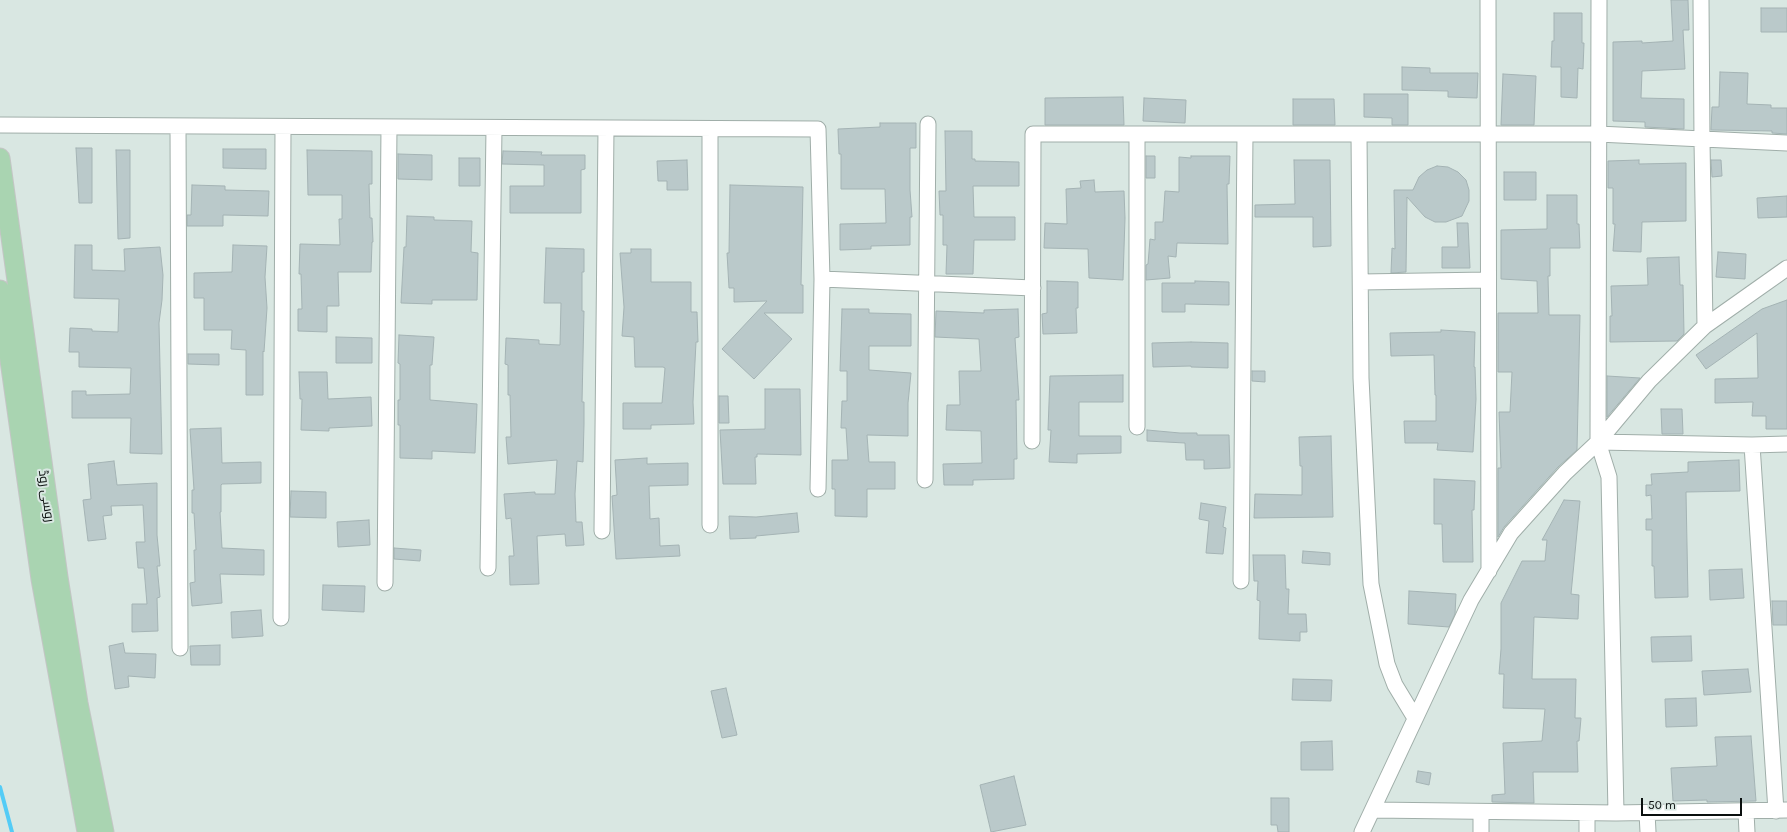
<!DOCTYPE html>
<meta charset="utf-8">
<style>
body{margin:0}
#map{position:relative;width:1787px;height:832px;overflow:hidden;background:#d9e7e2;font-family:Karla,sans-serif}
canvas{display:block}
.scale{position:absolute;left:1641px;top:798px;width:101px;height:18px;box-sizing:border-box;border:2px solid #0a0f0e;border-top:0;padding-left:5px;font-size:12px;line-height:14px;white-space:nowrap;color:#0a0f0e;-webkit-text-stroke:3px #d9e7e2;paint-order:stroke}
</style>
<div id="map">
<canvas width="1787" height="832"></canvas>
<div class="scale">50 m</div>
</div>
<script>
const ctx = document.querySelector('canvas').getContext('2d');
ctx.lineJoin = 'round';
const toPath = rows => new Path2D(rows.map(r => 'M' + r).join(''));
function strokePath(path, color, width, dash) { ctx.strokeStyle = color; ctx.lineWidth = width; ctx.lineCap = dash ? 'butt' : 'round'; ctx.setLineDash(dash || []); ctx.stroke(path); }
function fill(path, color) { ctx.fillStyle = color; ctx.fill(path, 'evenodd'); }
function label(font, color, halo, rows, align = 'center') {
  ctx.font = font + ' Karla,Cairo,sans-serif'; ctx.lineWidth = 4; ctx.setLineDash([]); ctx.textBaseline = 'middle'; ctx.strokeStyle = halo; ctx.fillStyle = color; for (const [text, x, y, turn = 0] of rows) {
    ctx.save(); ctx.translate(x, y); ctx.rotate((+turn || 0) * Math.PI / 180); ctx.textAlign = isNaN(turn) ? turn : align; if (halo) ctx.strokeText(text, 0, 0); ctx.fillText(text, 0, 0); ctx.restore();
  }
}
strokePath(toPath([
 [0,787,12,832]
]), '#54ccf6', 4);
const building = toPath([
 [1671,0,1688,0,1689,30,1683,30,1685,69,1642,71,1641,98,1684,99,1684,129,1645,127,1645,122,1613,121,1613,42,1642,41,1642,43,1673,41,1671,0],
 [1761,8,1787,8,1787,32,1761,32,1761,8],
 [1554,13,1582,13,1582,43,1584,43,1583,69,1578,68,1577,98,1561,97,1561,67,1551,67,1552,41,1554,41,1554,13],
 [1402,67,1430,68,1430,73,1478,73,1477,98,1448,97,1448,91,1402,90,1402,67],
 [1720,72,1748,73,1747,104,1771,105,1771,108,1787,108,1787,134,1772,133,1772,131,1711,130,1712,107,1719,107,1720,72],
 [1503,74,1536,76,1534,125,1501,125,1503,74],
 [1364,94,1408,94,1408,125,1392,125,1392,118,1364,117,1364,94],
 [1123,97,1124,125,1045,125,1045,98,1123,97],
 [1144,98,1186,100,1185,123,1143,121,1144,98],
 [1293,99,1334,99,1335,125,1293,125,1293,99],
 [880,123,916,123,916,148,910,148,910,190,912,217,910,217,910,245,871,246,871,249,840,250,840,224,886,223,885,189,841,189,841,154,839,154,838,129,880,127,880,123],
 [945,131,972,131,972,159,975,159,975,161,1019,162,1019,186,973,186,974,217,1015,217,1015,240,974,240,973,274,946,274,947,245,943,245,943,215,940,215,939,191,946,191,945,131],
 [76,148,92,148,92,203,79,203,76,148],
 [223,149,266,149,266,169,223,168,223,149],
 [116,150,130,150,130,238,118,239,116,150],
 [307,150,372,151,372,184,369,184,370,218,372,218,373,242,372,242,371,272,338,272,339,306,327,306,327,332,298,331,298,309,302,309,301,274,299,274,300,244,340,245,339,219,342,219,342,195,308,195,307,150],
 [503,151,542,152,541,155,585,155,585,169,581,170,581,213,510,213,510,186,544,186,544,165,502,164,503,151],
 [398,154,432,155,432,180,398,179,398,154],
 [1146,156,1155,156,1155,178,1146,178,1146,156],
 [1191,156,1230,156,1229,184,1227,184,1228,244,1177,243,1176,257,1168,256,1170,278,1146,280,1146,265,1148,264,1150,239,1155,240,1155,222,1163,222,1165,191,1179,192,1179,157,1191,158,1191,156],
 [459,158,480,158,480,186,459,186,459,158],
 [687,160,688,190,667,190,667,181,658,181,657,161,687,160],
 [1294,160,1330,160,1331,246,1313,247,1313,217,1255,217,1255,205,1295,204,1294,160],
 [1639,160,1639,164,1686,163,1686,221,1642,222,1641,252,1613,251,1615,224,1613,224,1613,188,1608,188,1608,161,1639,160],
 [1711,160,1721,160,1722,176,1712,177,1711,160],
 [1437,166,1448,167,1458,172,1466,180,1469,190,1469,201,1462,216,1446,222,1435,222,1425,217,1407,197,1406,272,1391,273,1392,248,1395,249,1394,190,1413,190,1419,177,1427,170,1437,166],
 [1504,172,1536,172,1536,200,1504,200,1504,172],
 [1094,180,1095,192,1124,191,1125,218,1123,280,1089,278,1088,249,1044,248,1045,223,1067,224,1066,189,1081,188,1080,181,1094,180],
 [192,185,225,186,225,190,269,191,268,216,223,215,223,226,187,226,187,215,191,215,192,185],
 [730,185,803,187,801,285,803,285,803,313,764,313,792,339,754,379,722,349,767,301,734,302,734,288,729,288,727,253,729,253,730,185],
 [1547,195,1577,195,1577,224,1579,224,1580,248,1550,248,1550,276,1548,276,1549,315,1580,315,1577,450,1558,467,1504,527,1498,537,1498,468,1501,468,1499,412,1510,412,1512,372,1498,372,1498,313,1538,313,1537,281,1501,279,1501,230,1547,229,1547,195],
 [1787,196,1787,217,1758,218,1757,198,1787,196],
 [407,216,434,217,434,220,472,221,471,252,478,253,477,300,432,300,432,304,401,303,404,247,406,247,407,216],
 [1457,223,1468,223,1470,268,1442,268,1442,247,1458,247,1457,223],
 [75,245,92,245,92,270,125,271,124,249,160,247,163,275,162,300,159,323,162,454,130,453,131,418,72,418,72,391,86,391,86,395,130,394,131,368,79,367,79,352,69,352,70,328,92,329,92,331,118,332,119,299,74,298,75,245],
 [233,245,267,246,265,277,267,308,264,352,263,351,263,395,246,395,246,350,231,349,232,330,204,330,204,298,194,298,194,273,232,272,233,245],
 [546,248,584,249,584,272,582,272,582,311,584,311,582,402,584,402,584,424,583,462,577,461,575,494,576,522,582,522,584,545,566,546,565,534,537,536,539,584,510,585,509,556,514,556,511,518,506,519,504,494,535,492,535,494,555,494,557,460,508,464,506,437,511,437,510,395,508,395,508,365,505,364,506,338,539,340,539,344,560,345,561,303,544,303,546,248],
 [631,249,651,249,651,282,691,282,691,312,697,312,698,342,696,342,693,402,694,424,651,425,651,429,623,429,623,403,662,403,665,368,663,367,635,367,634,337,622,336,624,307,620,253,631,253,631,249],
 [1718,252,1746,254,1745,279,1716,277,1718,252],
 [1679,257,1680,285,1683,285,1684,334,1677,341,1610,342,1610,316,1612,316,1611,286,1648,285,1647,258,1679,257],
 [1047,281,1078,282,1078,308,1076,308,1077,333,1043,334,1042,314,1047,313,1047,281],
 [1195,281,1229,282,1229,305,1185,304,1185,312,1162,312,1162,283,1195,283,1195,281],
 [1787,300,1787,429,1766,429,1766,416,1752,416,1753,402,1715,403,1715,379,1758,378,1757,333,1706,369,1696,355,1762,309,1787,300],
 [842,309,869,309,869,313,911,314,911,346,869,346,869,370,911,373,908,403,908,436,867,435,869,462,895,462,895,489,867,489,867,517,835,516,835,489,832,489,832,460,848,460,846,428,841,428,842,401,847,401,847,371,840,371,842,309],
 [1018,309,1019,337,1015,338,1019,400,1016,400,1017,459,1014,459,1014,479,973,480,973,485,944,485,943,464,982,463,981,431,946,430,947,405,960,405,959,371,981,371,979,339,935,337,936,311,984,313,984,310,1018,309],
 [1441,330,1475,332,1474,367,1475,367,1476,399,1473,452,1437,450,1438,443,1405,443,1404,421,1436,421,1436,395,1435,395,1434,355,1391,356,1390,333,1441,332,1441,330],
 [399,335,434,337,432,365,430,365,430,400,477,404,475,453,432,451,432,459,400,458,400,425,398,425,398,400,400,400,400,364,398,363,399,335],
 [336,337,372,338,372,363,336,363,336,337],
 [1191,342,1228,343,1228,368,1191,367,1191,366,1153,367,1152,343,1191,342],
 [188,354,219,354,219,365,188,364,188,354],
 [1252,371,1265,371,1265,382,1252,381,1252,371],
 [299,372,327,372,328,399,371,397,372,426,329,428,329,431,301,430,302,399,300,399,299,372],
 [1123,375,1123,402,1079,402,1079,436,1121,436,1121,453,1077,454,1077,463,1049,462,1051,430,1048,430,1050,376,1123,375],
 [1607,376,1640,378,1607,417,1607,376],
 [765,389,800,389,801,455,757,454,757,457,755,457,756,484,723,484,720,430,765,429,765,389],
 [719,396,728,396,729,423,719,423,719,396],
 [1661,409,1682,409,1683,434,1662,434,1661,409],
 [221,428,222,463,261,462,261,483,222,484,221,485,221,512,220,512,222,548,264,550,264,575,220,574,222,603,192,606,190,583,195,582,194,550,196,550,194,513,192,513,192,490,194,490,190,429,221,428],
 [1147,430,1180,433,1197,433,1197,435,1229,435,1230,468,1204,469,1204,460,1186,460,1185,443,1147,441,1147,430],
 [1331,436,1333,517,1254,518,1255,494,1302,495,1302,466,1300,466,1299,437,1331,436],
 [647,458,647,464,688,463,688,485,649,486,650,519,659,518,660,546,679,545,680,556,616,559,612,496,617,495,615,460,647,458],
 [1739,460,1740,491,1686,492,1688,597,1655,598,1654,566,1652,566,1652,530,1646,530,1646,519,1652,519,1651,495,1646,496,1646,485,1652,485,1651,474,1688,472,1688,462,1739,460],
 [114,461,117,485,157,483,157,535,160,566,157,566,160,597,157,598,158,631,132,632,132,604,147,604,144,568,138,568,136,542,145,542,143,505,111,506,112,515,103,516,106,539,88,541,83,500,91,499,88,464,114,461],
 [1434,479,1475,481,1474,510,1472,510,1473,562,1443,562,1442,524,1434,524,1434,479],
 [291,491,326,492,326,518,290,517,291,491],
 [1564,500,1580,501,1571,594,1579,595,1578,619,1534,617,1532,679,1576,679,1575,718,1581,718,1579,741,1577,741,1578,772,1533,772,1534,803,1492,802,1492,795,1505,794,1503,743,1542,741,1545,709,1503,708,1504,674,1499,674,1501,649,1501,603,1522,561,1545,561,1547,540,1542,540,1564,500],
 [1201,503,1226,507,1223,527,1226,528,1223,554,1206,553,1209,521,1199,519,1201,503],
 [797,513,799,532,756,536,756,538,730,539,729,516,756,517,797,513],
 [369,520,370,545,338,547,337,522,369,520],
 [394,548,421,550,420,561,394,559,394,548],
 [1303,551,1330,553,1330,565,1302,563,1303,551],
 [1253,555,1285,555,1286,589,1289,589,1288,614,1306,614,1307,632,1300,632,1300,641,1259,639,1260,601,1257,600,1258,581,1254,581,1253,555],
 [1742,569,1744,598,1710,600,1709,570,1742,569],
 [323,585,365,586,364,612,322,610,323,585],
 [1409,591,1456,594,1455,614,1449,627,1408,624,1409,591],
 [1772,601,1787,601,1787,625,1773,625,1772,601],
 [261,610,263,636,232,638,231,612,261,610],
 [1691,636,1692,661,1652,662,1651,637,1691,636],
 [123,643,125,653,156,654,155,678,128,676,129,687,115,689,109,646,123,643],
 [220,645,220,665,191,665,190,646,220,645],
 [1748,669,1751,692,1704,695,1702,671,1748,669],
 [1293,679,1332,680,1331,701,1292,700,1293,679],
 [726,688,737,735,722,738,711,691,726,688],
 [1696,698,1697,726,1666,727,1665,699,1696,698],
 [1751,736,1756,801,1707,802,1707,800,1673,801,1671,768,1717,766,1715,737,1751,736],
 [1332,741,1333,770,1301,770,1301,742,1332,741],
 [1418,771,1431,773,1429,785,1416,782,1418,771],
 [1014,776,1026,825,991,832,980,785,1014,776],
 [1271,798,1289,798,1289,832,1278,832,1277,825,1271,825,1271,798]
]);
fill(building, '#bac9ca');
strokePath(building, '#a4b3b4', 1);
const minor = toPath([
 [1488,0,1489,571],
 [1599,0,1598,442,1609,477,1616,813],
 [1701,0,1702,141,1705,326],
 [0,125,818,129,822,279,818,489],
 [178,126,180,648],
 [1137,134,1137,427],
 [1359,134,1361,378,1371,584,1387,664,1395,685,1415,718],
 [822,279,1033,288],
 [1361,282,1488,280],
 [1032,441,1033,134,1598,134,1787,143],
 [1598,442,1752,445,1787,444],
 [1752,445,1776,811],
 [925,480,928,124],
 [710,525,710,129],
 [602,531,606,128],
 [488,568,494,128],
 [1241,581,1245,134],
 [385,583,389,127],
 [281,618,283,127],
 [1373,810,1616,813,1787,810],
 [1746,812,1747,832],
 [1481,813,1481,832],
 [1587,813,1587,832],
 [1647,813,1648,832],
 [1362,832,1471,600,1511,533,1565,473,1598,442,1649,381,1705,326,1787,268]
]);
const major = toPath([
 [0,158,58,577,78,703,104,832],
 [0,290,41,579,87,832]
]);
strokePath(minor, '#a0aea9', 17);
strokePath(major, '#c4c5c5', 21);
strokePath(minor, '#fff', 15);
strokePath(major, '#a9d4b1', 19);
label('13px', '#0a0f0e', '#d9e7e2', [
 ["روسی روڈ",46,496,82]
]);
</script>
